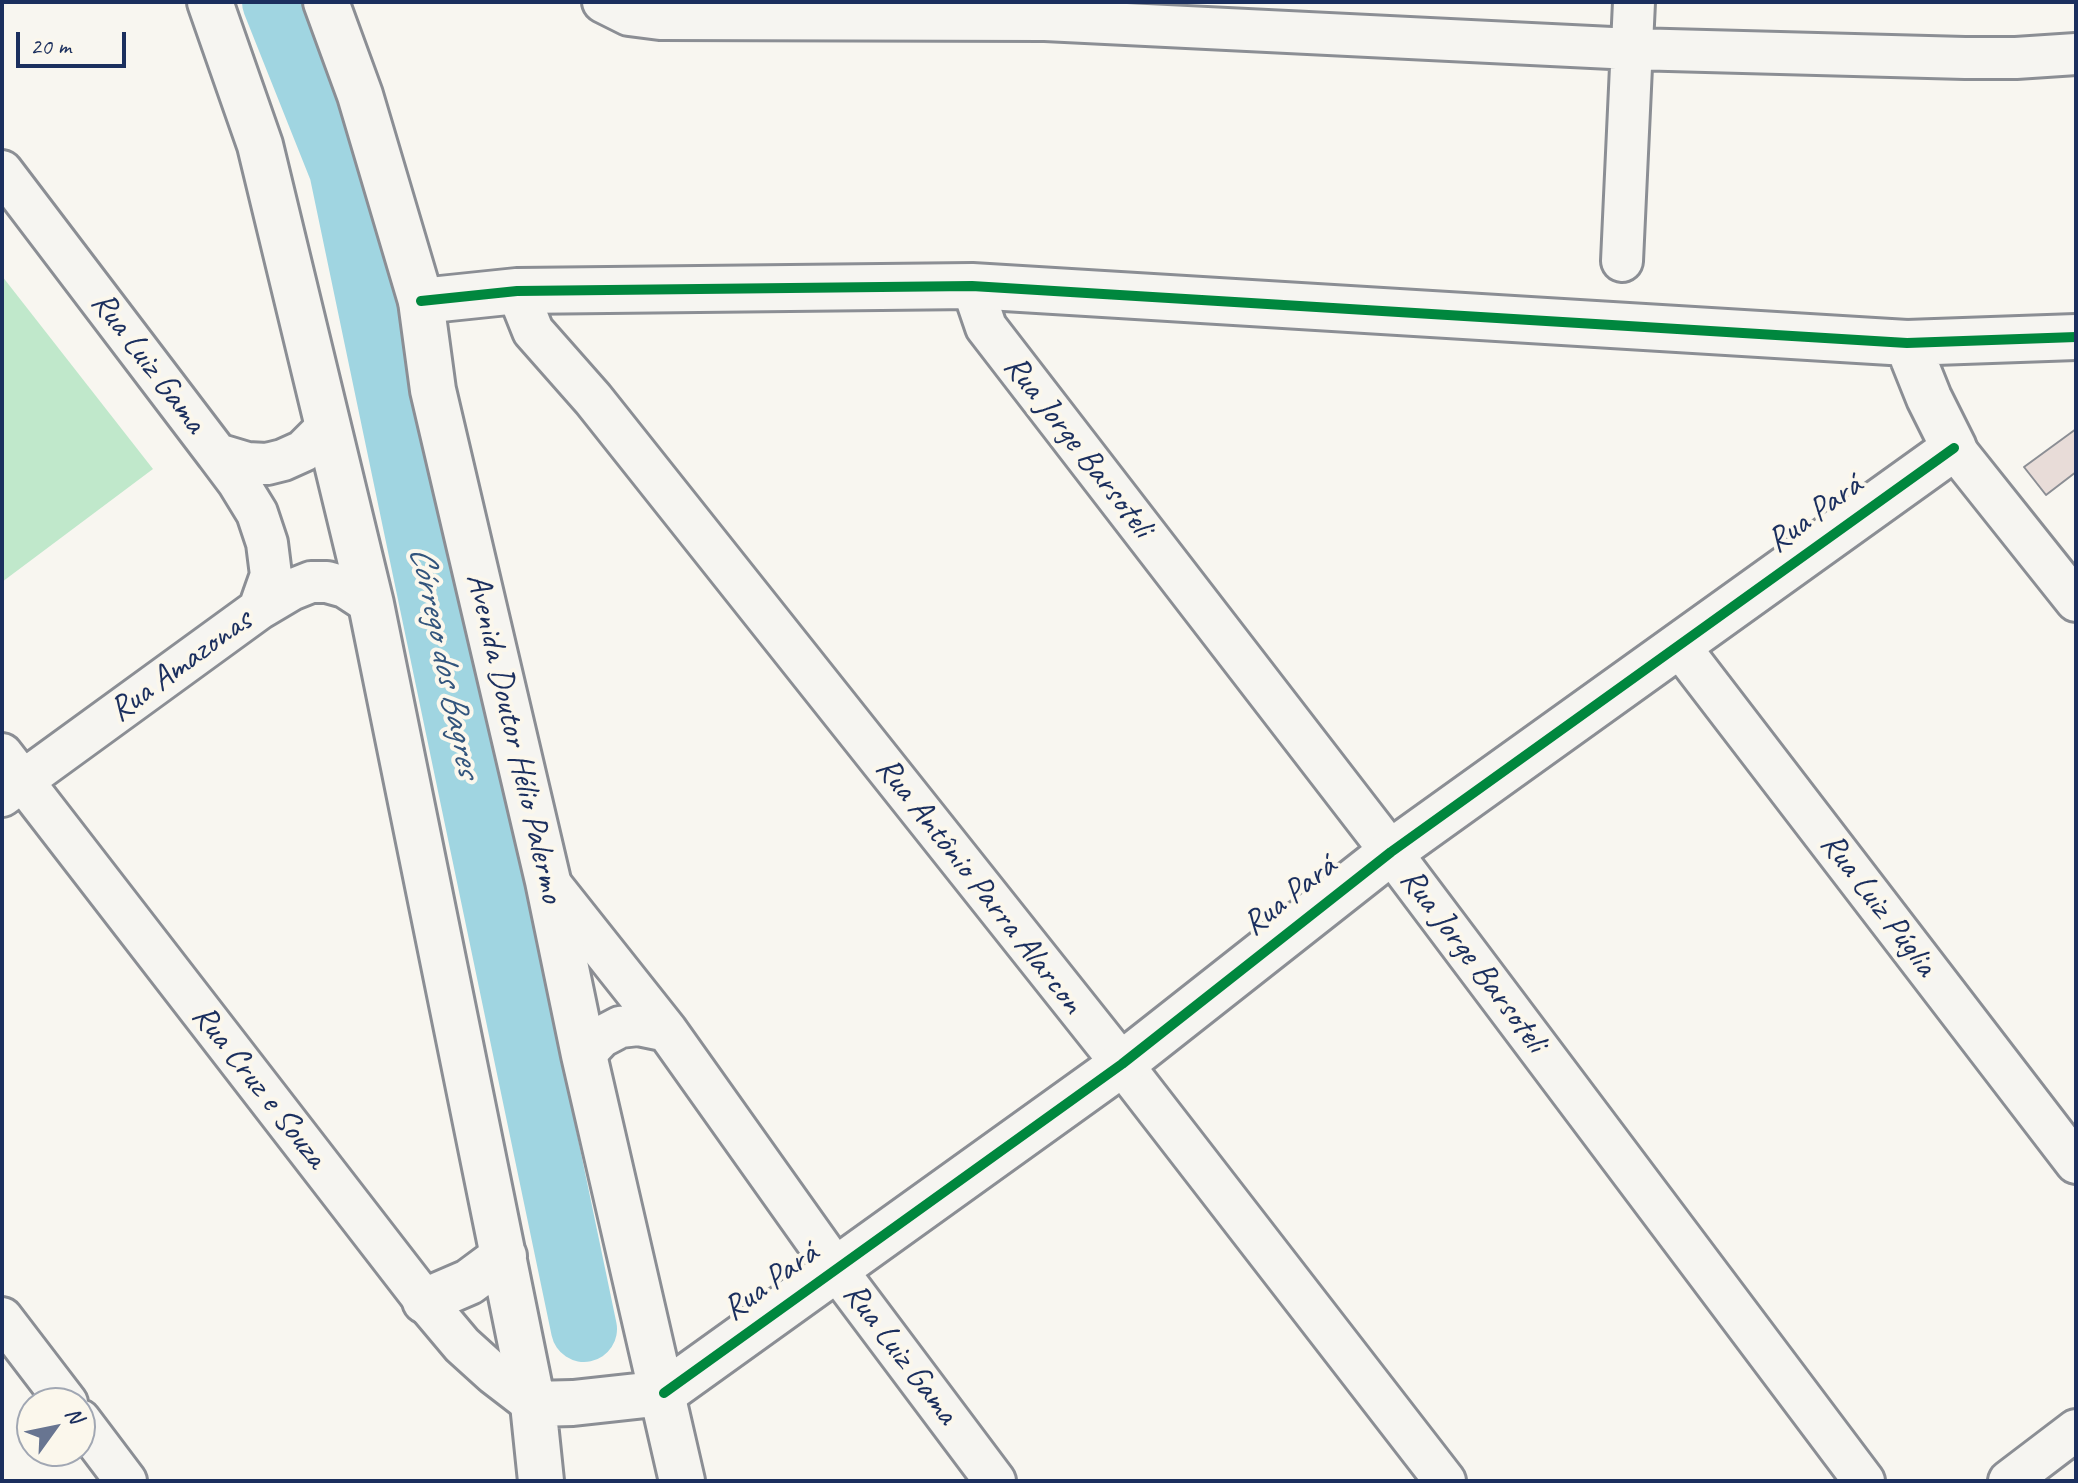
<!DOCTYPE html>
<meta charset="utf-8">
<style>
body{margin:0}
#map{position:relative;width:2078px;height:1483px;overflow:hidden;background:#f8f6f0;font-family:Caveat,sans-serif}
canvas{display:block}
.frame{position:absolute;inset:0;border:4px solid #1b2f5e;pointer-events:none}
.north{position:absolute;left:16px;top:1387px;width:80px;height:80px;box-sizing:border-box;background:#fbf7ec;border:2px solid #a1a7b3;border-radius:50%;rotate:57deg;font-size:22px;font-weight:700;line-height:32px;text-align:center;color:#1b2f5e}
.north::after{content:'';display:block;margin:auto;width:28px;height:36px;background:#687591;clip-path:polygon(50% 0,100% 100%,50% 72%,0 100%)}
.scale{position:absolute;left:16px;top:32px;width:110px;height:36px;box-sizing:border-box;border:4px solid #1b2f5e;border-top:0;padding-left:10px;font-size:24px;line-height:28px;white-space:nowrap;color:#1b2f5e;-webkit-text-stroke:6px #fbf7ec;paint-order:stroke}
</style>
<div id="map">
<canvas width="2078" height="1483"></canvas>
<div class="frame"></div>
<div class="north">N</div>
<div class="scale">20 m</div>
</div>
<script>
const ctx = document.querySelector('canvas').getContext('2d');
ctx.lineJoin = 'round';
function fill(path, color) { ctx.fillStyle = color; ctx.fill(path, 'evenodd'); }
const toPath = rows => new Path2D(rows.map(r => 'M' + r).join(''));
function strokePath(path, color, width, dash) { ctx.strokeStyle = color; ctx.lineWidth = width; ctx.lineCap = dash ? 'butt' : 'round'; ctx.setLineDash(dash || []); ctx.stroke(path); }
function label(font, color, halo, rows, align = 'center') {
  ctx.font = font + ' Caveat,sans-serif'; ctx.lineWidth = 8; ctx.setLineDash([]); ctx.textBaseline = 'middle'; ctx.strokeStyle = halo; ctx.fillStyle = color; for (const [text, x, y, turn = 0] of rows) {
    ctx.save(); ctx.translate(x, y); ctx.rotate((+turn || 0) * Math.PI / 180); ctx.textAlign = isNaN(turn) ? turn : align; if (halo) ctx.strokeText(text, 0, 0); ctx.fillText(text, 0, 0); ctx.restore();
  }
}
fill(toPath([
 [2,276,153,469,2,582]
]), '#c0e8cb');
strokePath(toPath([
 [275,2,342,170,584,1329]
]), '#a0d5e1', 66);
const building = toPath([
 [2076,429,2076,472,2046,495,2024,467,2076,429]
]);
fill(building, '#e8dcd8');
strokePath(building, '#8b8e94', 2);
const street = toPath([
 [603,2,629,15,660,19,1045,20,1632,49,1965,58,2016,58,2076,54],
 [2,171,217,454,247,463,267,464,283,460,303,451,329,425],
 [1622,261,1634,2],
 [972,286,986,327,1391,852,1864,1481],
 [517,291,533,331,593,399,1122,1064,1445,1481],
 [1954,448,2076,601],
 [217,454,238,482,257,513,267,543,271,575,259,609],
 [1680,647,2076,1163],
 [2,754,425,1301,462,1345,494,1374,533,1404],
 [2,796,259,609,291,590,311,582,327,582,345,587,371,604],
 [548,881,667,1031,836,1269,995,1481],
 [584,1055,601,1037,620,1027,638,1025,667,1031],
 [2,1318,67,1403],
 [80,1420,126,1481],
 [2009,1481,2076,1430]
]);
const secondary = toPath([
 [421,301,517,291,972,286,1907,343,2076,337],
 [664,1393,1122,1064,1391,852,1954,448,1929,398,1907,343]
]);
const primary = toPath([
 [210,2,260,145,371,604,533,1404,541,1481],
 [326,2,360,95,421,301,433,390,548,881,584,1055,682,1481],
 [425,1301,469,1282,504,1256],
 [533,1404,573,1403,664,1393]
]);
strokePath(street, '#8b8e94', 46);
strokePath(secondary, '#8b8e94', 50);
strokePath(primary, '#8b8e94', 50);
strokePath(street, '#f6f5f1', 40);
strokePath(secondary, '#f6f5f1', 44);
strokePath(primary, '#f6f5f1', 44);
strokePath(toPath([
 [421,301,517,291,972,286,1907,343,2076,337],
 [664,1393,1122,1064,1391,852,1954,448]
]), '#00873e', 10);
label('34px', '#1b2f5e', '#fbf7ec', [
 ["Rua Luiz Gama",148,363,53],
 ["Rua Jorge Barsoteli",1078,447,52],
 ["Rua Pará",1815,514,-36],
 ["Rua Amazonas",181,666,-36],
 ["Avenida Doutor Hélio Palermo",514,738,77],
 ["Rua Antônio Parra Alarcon",979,886,52],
 ["Rua Pará",1290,896,-38],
 ["Rua Luiz Púglia",1878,905,53],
 ["Rua Jorge Barsoteli",1473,961,53],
 ["Rua Cruz e Souza",259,1087,52],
 ["Rua Pará",771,1282,-36],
 ["Rua Luiz Gama",900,1354,53]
]);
label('italic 36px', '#33557d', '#fbf7ec', [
 ["Córrego dos Bagres",444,661,78]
]);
</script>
